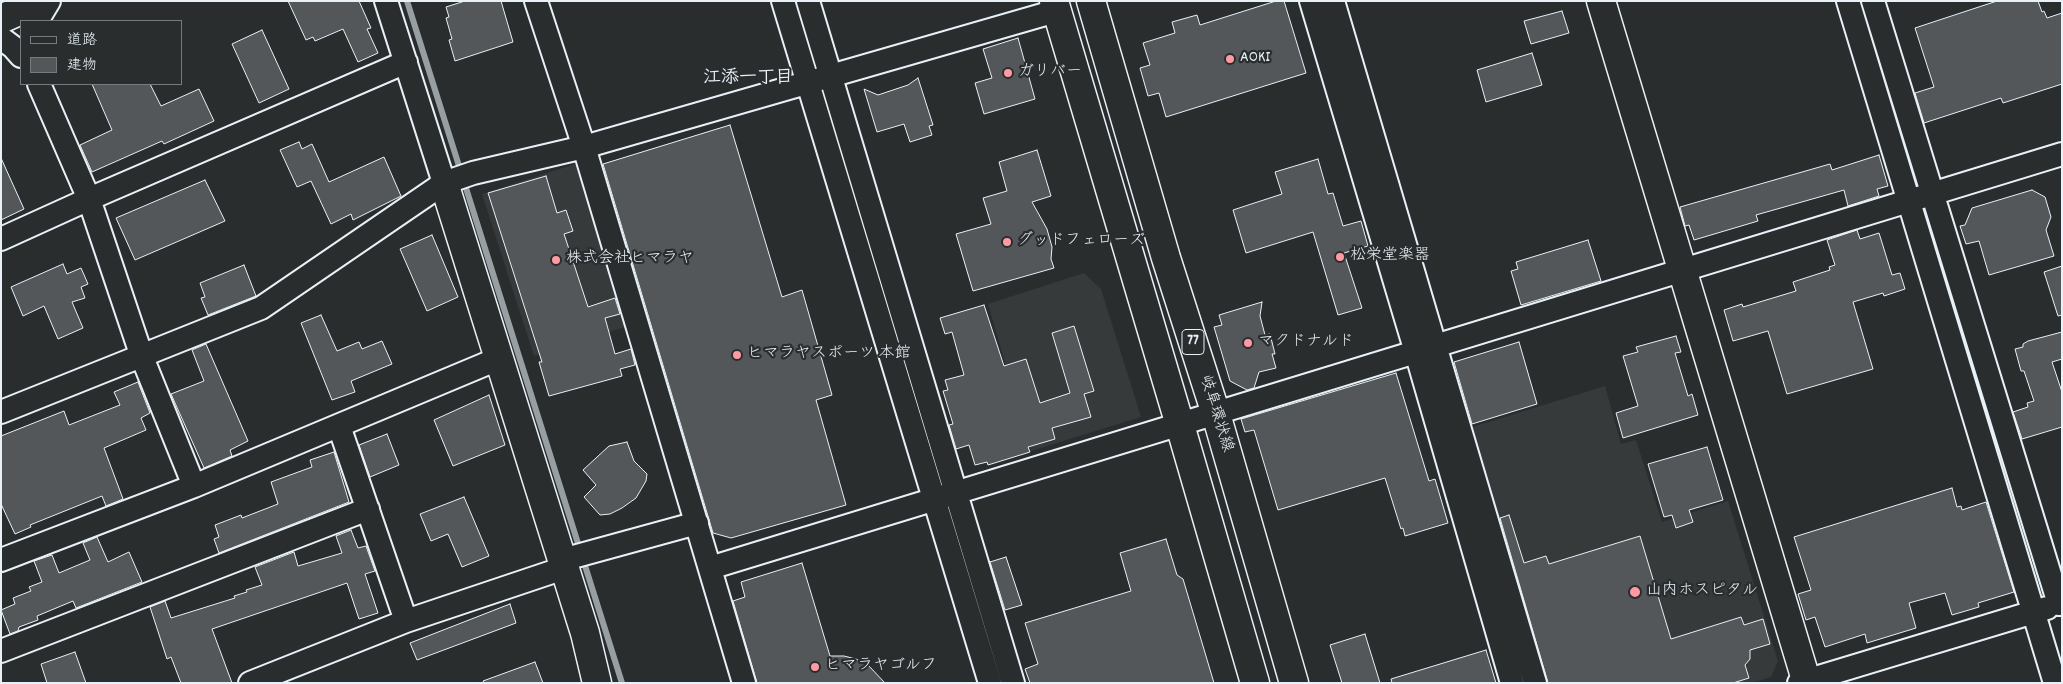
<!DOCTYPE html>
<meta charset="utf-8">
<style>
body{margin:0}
#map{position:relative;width:2063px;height:684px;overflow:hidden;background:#2a2d2e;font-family:Dekko,"Klee One",sans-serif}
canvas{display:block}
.frame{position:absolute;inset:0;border:2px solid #e8f1f8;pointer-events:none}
.legend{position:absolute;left:20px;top:20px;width:162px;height:65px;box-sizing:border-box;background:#2a2d2e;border:1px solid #767b7f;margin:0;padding:6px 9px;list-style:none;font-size:15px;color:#e8f1f8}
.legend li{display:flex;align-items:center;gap:10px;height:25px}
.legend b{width:25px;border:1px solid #767b7f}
</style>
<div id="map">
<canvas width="2063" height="684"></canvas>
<div class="frame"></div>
<ul class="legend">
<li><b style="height:6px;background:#2a2d2e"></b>道路</li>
<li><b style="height:14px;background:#535759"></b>建物</li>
</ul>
</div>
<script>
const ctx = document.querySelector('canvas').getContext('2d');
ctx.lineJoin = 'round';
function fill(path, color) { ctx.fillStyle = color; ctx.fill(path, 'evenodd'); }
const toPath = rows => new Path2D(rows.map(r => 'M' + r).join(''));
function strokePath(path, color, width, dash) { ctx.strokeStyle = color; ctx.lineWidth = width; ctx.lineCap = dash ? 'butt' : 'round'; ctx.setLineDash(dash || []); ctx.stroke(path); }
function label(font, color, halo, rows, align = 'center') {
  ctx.font = font + ' Dekko,"Klee One",sans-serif'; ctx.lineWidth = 4.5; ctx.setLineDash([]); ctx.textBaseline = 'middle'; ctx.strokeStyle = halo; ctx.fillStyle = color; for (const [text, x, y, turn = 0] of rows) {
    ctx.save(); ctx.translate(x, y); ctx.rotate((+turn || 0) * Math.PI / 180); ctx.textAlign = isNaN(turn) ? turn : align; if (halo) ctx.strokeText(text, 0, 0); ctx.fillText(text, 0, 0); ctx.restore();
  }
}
fill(toPath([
 [578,163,631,325,534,356,482,194],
 [1084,273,1101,289,1141,417,1031,451,988,304],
 [1605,386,1621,444,1636,440,1662,522,1728,501,1778,661,1771,677,1752,683,1541,683,1463,430]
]), '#363a3b');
strokePath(toPath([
 [407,1,622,683]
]), '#989fa3', 6);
const building = toPath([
 [288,1,359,1,371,28,367,29,378,53,358,62,343,29,315,41,313,37,306,40,288,1],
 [465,1,501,1,513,42,455,61,449,40,452,39,446,18,449,17,446,7,465,1],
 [1276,1,1284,1,1306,73,1166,117,1159,93,1148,96,1140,68,1150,65,1143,43,1175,33,1172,22,1197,15,1200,25,1276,1],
 [1997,1,2038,1,2042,12,2044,11,2047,18,2062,13,2062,84,2003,103,2001,98,1924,123,1915,93,1934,87,1915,28,1997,1],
 [1562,11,1569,33,1531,44,1524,21,1562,11],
 [262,30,289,89,259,103,232,44,262,30],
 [1018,38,1035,99,984,114,975,83,992,78,983,49,1018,38],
 [1532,53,1542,85,1486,102,1477,70,1532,53],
 [918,78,933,125,929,126,932,135,910,142,904,124,877,132,864,89,878,95,908,85,918,78],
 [92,84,150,84,161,106,199,89,214,121,164,144,162,141,92,172,80,145,112,130,92,84],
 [730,125,782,297,802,290,832,395,816,400,846,505,731,538,713,533,603,164,730,125],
 [299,142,302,149,312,144,329,182,384,157,401,196,353,220,351,214,331,224,311,181,297,187,280,150,299,142],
 [1037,150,1051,196,1032,202,1047,229,1052,247,1051,259,1054,268,973,291,956,234,991,224,983,198,1007,191,999,162,1037,150],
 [1879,155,1888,186,1877,189,1879,196,1848,206,1844,190,1756,215,1758,221,1694,240,1689,225,1685,226,1680,207,1830,164,1832,170,1879,155],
 [1,158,24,209,1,220,1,158],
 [1318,159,1328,194,1333,193,1343,226,1361,221,1368,246,1344,253,1362,308,1338,315,1313,232,1246,253,1233,210,1282,194,1275,172,1318,159],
 [546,176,557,213,566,210,573,231,564,234,588,307,615,298,620,314,605,318,615,354,631,349,635,365,620,369,622,376,549,396,539,362,542,362,488,193,546,176],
 [205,180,225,221,135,260,116,218,205,180],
 [2032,190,2045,197,2051,217,2046,230,2054,256,1989,275,1979,241,1966,244,1960,226,1965,225,1972,208,2032,190],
 [1857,230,1860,239,1879,233,1892,275,1900,273,1905,289,1884,296,1883,293,1853,302,1873,369,1787,394,1768,331,1733,341,1724,310,1742,304,1743,307,1796,291,1793,282,1830,270,1829,267,1835,265,1827,240,1857,230],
 [432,235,458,297,427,311,400,249,432,235],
 [1588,240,1601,281,1521,305,1511,271,1518,269,1516,262,1588,240],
 [63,264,67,274,81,268,88,284,81,287,85,298,72,302,83,328,58,339,44,306,23,316,11,287,63,264],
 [244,265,256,296,208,315,201,298,205,297,200,283,244,265],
 [2062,266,2062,315,2058,316,2044,272,2062,266],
 [1262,302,1260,316,1265,335,1270,334,1275,354,1272,354,1276,368,1259,372,1254,388,1247,390,1230,381,1214,327,1222,325,1219,315,1262,302],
 [984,305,1004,366,1026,359,1040,403,1070,393,1052,333,1074,326,1094,391,1084,394,1091,417,1052,428,1055,439,1028,447,1030,452,988,465,987,462,975,465,969,445,956,449,949,425,953,424,943,391,948,390,945,380,964,375,952,332,945,334,940,318,984,305],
 [321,315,337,351,359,342,362,349,382,341,392,364,351,381,355,392,332,400,301,323,321,315],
 [2062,332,2062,359,2052,362,2062,392,2062,427,2022,439,2013,412,2028,407,2027,403,2034,401,2024,371,2021,371,2015,349,2023,347,2023,344,2028,341,2062,332],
 [1676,336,1681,352,1675,353,1688,396,1692,394,1698,415,1623,438,1616,413,1638,406,1623,356,1638,352,1636,347,1676,336],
 [1519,342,1537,404,1472,424,1454,362,1519,342],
 [206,344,248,441,230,450,232,456,204,468,171,394,204,381,192,350,206,344],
 [1396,373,1429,481,1435,479,1448,523,1405,536,1403,528,1401,529,1385,478,1278,510,1254,430,1245,432,1241,419,1396,373],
 [138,382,150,413,141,418,146,430,104,448,123,499,106,506,102,496,30,525,31,527,15,534,1,504,1,436,64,411,69,425,120,405,114,392,138,382],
 [489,395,505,445,453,466,434,420,489,395],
 [387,434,399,465,370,477,359,445,387,434],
 [627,442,634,461,647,474,646,481,636,498,622,508,610,514,600,515,584,497,596,485,583,470,609,446,627,442],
 [1707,447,1723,500,1689,510,1693,522,1676,528,1672,515,1664,517,1648,464,1707,447],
 [334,452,349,502,219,553,214,539,219,537,215,525,241,515,242,518,278,504,271,482,312,467,310,460,334,452],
 [1952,488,1957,507,1961,506,1962,510,1986,502,2014,592,1978,603,1979,607,1952,615,1945,593,1909,603,1916,628,1867,643,1865,634,1825,647,1815,617,1806,620,1798,594,1811,590,1794,537,1952,488],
 [464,497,489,556,462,567,448,534,431,541,420,514,464,497],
 [1509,515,1524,563,1546,556,1549,564,1640,536,1671,639,1741,617,1744,625,1763,619,1770,644,1750,650,1750,659,1745,665,1749,678,1733,683,1548,683,1500,518,1509,515],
 [351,530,358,548,366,546,375,571,365,574,378,613,359,619,347,583,212,629,232,683,181,683,171,657,167,659,150,607,165,601,171,618,235,598,234,596,247,592,246,590,262,585,255,567,294,552,298,566,342,553,336,536,351,530],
 [97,537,108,562,129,552,142,582,76,608,73,601,37,616,38,620,19,627,18,631,10,634,1,610,15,604,13,598,31,591,29,587,42,582,34,561,52,555,59,573,90,560,83,543,97,537],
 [1166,539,1177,575,1183,579,1214,683,1030,683,1025,669,1038,664,1025,623,1131,591,1120,553,1166,539],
 [1006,557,1022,605,1005,610,990,562,1006,557],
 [802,563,830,656,844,656,856,659,869,666,885,683,757,683,733,601,745,597,741,582,802,563],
 [510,604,516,623,417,660,410,643,510,604],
 [1365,634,1380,683,1342,683,1330,645,1365,634],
 [1486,650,1496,683,1392,683,1391,679,1486,650],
 [75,652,86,683,47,683,41,664,75,652],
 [535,662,543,683,484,683,483,681,535,662]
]);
fill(building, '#535759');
strokePath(building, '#e8f1f8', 1);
const minor = toPath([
 [386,1,444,183],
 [536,1,584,147,744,683],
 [783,1,990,683],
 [808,1,1013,683],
 [1311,1,1416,352,1512,683],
 [1333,1,1535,683],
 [1848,1,2055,683],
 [1873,1,2059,604],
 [37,21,49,1],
 [1,38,13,47,21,56],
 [39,84,89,199,142,357,194,486],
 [1,239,89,199,406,62],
 [1,412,261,308,444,183,473,173,584,147,1056,11],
 [339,426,406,621],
 [1,560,194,486,500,358],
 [562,560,697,523],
 [710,568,2062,154],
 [1,651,368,509],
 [250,683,406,621,564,568],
 [1799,683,2047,608]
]);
const tertiary = toPath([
 [1601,1,1807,683],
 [444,183,585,633,597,683]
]);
const primary = toPath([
 [1054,1,1180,425,1255,683],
 [1091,1,1166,258,1216,414,1294,683],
 [1,19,41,1]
]);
strokePath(minor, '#e8f1f8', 26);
strokePath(tertiary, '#e8f1f8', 31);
strokePath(primary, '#e8f1f8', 31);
strokePath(minor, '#2a2d2e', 22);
strokePath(tertiary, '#2a2d2e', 28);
strokePath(primary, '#2a2d2e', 28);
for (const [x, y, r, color] of [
 [1230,59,5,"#ff9aa2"],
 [1008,73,5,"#ff9aa2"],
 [1007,242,5,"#ff9aa2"],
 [1340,257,5,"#ff9aa2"],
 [556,260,5,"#ff9aa2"],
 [1248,343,5,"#ff9aa2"],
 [737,355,5,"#ff9aa2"],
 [1635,592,6,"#ff9aa2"],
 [815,667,5,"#ff9aa2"]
]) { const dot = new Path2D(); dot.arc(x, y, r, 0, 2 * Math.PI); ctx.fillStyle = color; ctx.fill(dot); strokePath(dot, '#2a2d2e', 2); }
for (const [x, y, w] of [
 [1193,342,22]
]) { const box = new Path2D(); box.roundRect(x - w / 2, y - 12.5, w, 25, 4); ctx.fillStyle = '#2a2d2e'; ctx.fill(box); strokePath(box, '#e8f1f8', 1); }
label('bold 15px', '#e8f1f8', null, [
 ["77",1193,342]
]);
label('16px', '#e8f1f8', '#2a2d2e', [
 ["AOKI",1240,59],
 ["ガリバー",1018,73],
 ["グッドフェローズ",1017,242],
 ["松栄堂楽器",1350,257],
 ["株式会社ヒマラヤ",566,260],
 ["マクドナルド",1258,343],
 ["ヒマラヤスポーツ 本館",747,355],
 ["山内ホスピタル",1646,592],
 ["ヒマラヤゴルフ",825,667]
], 'left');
label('16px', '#e8f1f8', '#2a2d2e', [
 ["岐阜環状線",1215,414,73]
]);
label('bold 18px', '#e8f1f8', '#2a2d2e', [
 ["江添一丁目",748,80]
]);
</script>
